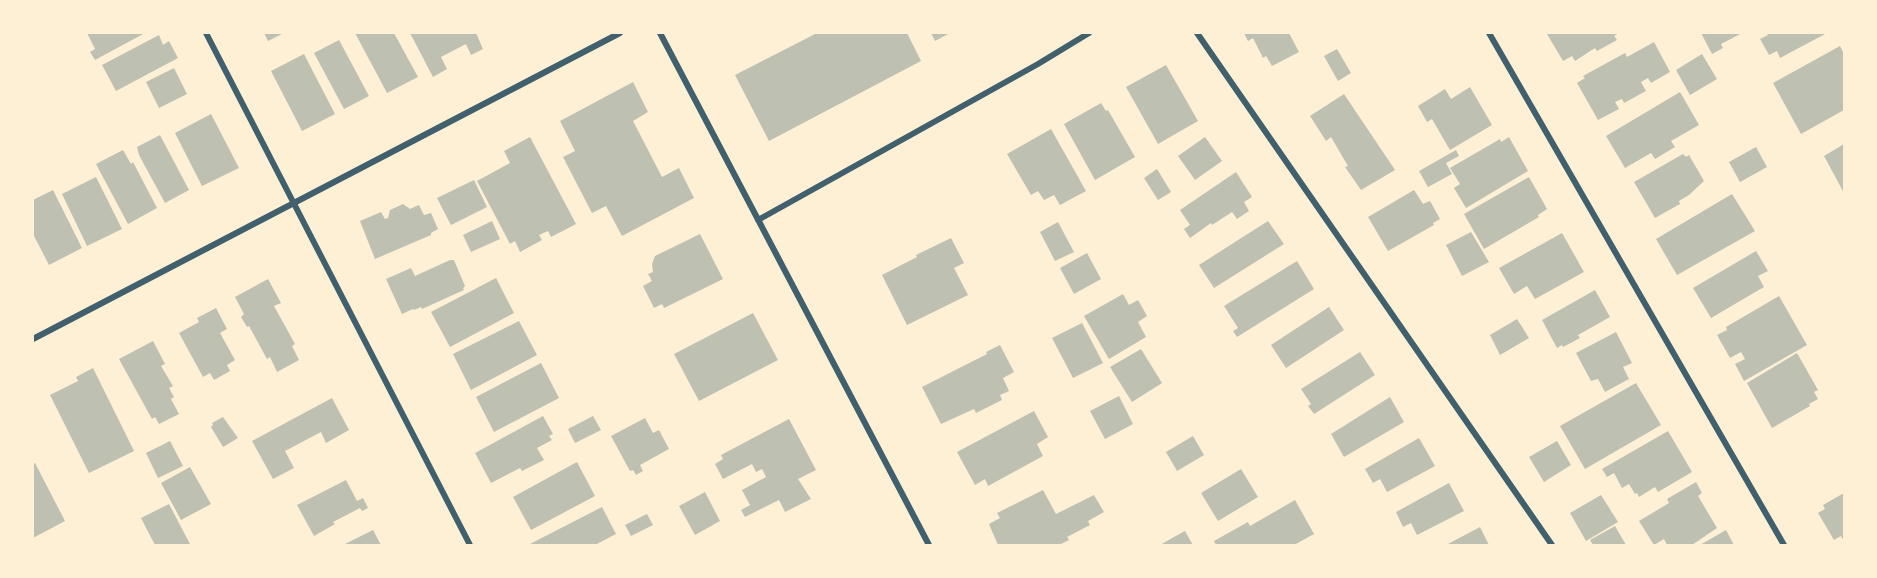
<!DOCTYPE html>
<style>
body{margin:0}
#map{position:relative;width:1877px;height:578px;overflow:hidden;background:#fdf0d5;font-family:"Source Serif 4",serif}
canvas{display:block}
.frame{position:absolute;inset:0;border:34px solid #fdf0d5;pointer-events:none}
</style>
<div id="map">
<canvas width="1877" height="578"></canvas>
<div class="frame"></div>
</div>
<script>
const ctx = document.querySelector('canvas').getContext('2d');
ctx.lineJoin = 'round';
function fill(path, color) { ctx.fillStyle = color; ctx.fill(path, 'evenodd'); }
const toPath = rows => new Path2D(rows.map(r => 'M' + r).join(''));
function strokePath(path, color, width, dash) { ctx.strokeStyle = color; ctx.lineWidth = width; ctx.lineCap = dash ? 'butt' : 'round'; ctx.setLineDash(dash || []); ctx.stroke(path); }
fill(toPath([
 [87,33,145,33,95,60,90,52,95,49],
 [264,33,284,33,268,41],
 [355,33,394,33,418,77,387,93],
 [410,33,476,33,483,49,471,55,466,44,441,57,447,69,433,77],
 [817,33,907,33,921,61,769,141,735,75],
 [931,33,950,33,935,41],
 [1244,33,1289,33,1299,52,1272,66,1266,56,1263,58,1253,38,1248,41],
 [1548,33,1619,33,1614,36,1617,40,1597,51,1595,48,1575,61,1572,56,1563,61,1547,34],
 [1701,33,1742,33,1721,44,1723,48,1712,54],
 [1766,33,1827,33,1780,58,1777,51,1769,55,1760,39,1768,35],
 [159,35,163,45,169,41,178,58,116,91,102,65],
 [339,40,369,96,344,109,314,53],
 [1654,42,1670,72,1651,83,1648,78,1641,82,1646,91,1624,103,1622,99,1615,102,1619,109,1598,120,1577,83,1585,78,1583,76,1625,53,1627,57],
 [1840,46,1844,54,1844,110,1801,134,1773,83],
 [1337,49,1351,73,1338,81,1324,56],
 [304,54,335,114,302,131,271,71],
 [1702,54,1717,79,1690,95,1676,70],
 [1166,65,1198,121,1158,144,1126,87],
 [174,68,187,94,159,108,146,82],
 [633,82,648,112,633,121,662,177,679,168,694,198,622,236,606,206,592,213,563,157,575,151,560,121],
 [1470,87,1492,125,1450,150,1432,119,1427,122,1418,106,1445,89,1451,99],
 [1680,92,1699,125,1671,141,1675,147,1655,159,1651,153,1625,168,1606,136],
 [1344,94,1395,170,1361,190,1345,167,1348,166,1331,137,1326,141,1310,116],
 [1101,103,1106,111,1108,110,1135,157,1095,180,1064,124],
 [211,114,239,168,202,186,175,133],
 [1051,129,1086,191,1060,205,1054,195,1044,200,1038,191,1031,195,1007,154],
 [160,135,189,190,165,203,139,155,137,147],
 [530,137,576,224,551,237,548,231,539,235,542,240,520,252,515,241,510,244,477,181,510,163,504,151],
 [1205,137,1222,161,1195,180,1178,156],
 [1509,137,1528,171,1466,208,1454,188,1460,184,1450,168,1500,139,1501,142],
 [1844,144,1844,193,1824,156],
 [1756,147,1767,167,1740,182,1729,162],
 [123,150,131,164,133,162,157,208,128,224,96,164],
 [1456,150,1459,156,1446,163,1452,174,1428,187,1419,171],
 [1683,154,1686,157,1689,155,1704,181,1689,195,1679,201,1680,204,1655,218,1634,182],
 [1157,169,1171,192,1158,200,1144,178],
 [1236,172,1252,197,1244,202,1249,211,1237,219,1232,212,1212,225,1211,223,1190,238,1184,229,1190,225,1180,210],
 [96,177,122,229,87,246,62,194],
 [1529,177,1547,209,1538,215,1539,217,1484,249,1464,214],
 [474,180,487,207,451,225,437,198],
 [53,190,82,248,49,265,33,234,33,200],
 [1414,190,1423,204,1430,201,1440,219,1433,223,1434,225,1388,251,1368,217],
 [1732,194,1755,231,1677,275,1656,239],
 [403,204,410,209,419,205,424,215,431,213,438,229,431,233,431,235,375,259,360,221,381,212,385,219,388,218,390,210],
 [492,221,500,239,471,252,463,235],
 [1268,221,1284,244,1214,288,1199,265],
 [1058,222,1074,252,1055,261,1040,232],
 [1471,232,1489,262,1462,276,1446,245],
 [1562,233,1584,272,1535,299,1527,286,1514,294,1499,268],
 [700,234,723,279,664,308,662,304,654,308,643,286,652,281,648,274,653,272,652,264,655,256],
 [951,238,964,263,954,268,968,295,907,325,882,275,917,257,916,255],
 [1756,251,1768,271,1758,276,1764,287,1711,318,1693,288],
 [1087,253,1101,279,1074,294,1060,268],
 [450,260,454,260,465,286,463,288,464,290,422,309,421,307,414,310,413,309,402,314,386,279,411,268,415,276],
 [1297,261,1314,289,1237,337,1233,331,1238,328,1224,306],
 [496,278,514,313,450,347,431,312],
 [268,279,281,303,274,306,295,344,292,346,299,360,277,372,270,357,267,359,249,326,247,327,241,317,244,314,235,297],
 [1595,290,1610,317,1578,335,1580,338,1563,347,1562,345,1557,348,1542,320],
 [1123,294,1129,305,1138,300,1147,316,1138,322,1146,337,1109,359,1084,316],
 [1779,296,1807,345,1744,381,1735,364,1745,359,1741,352,1730,358,1717,335,1727,330,1726,327],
 [1329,307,1344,330,1286,368,1271,345],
 [216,308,227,329,220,333,235,360,227,365,230,371,214,380,210,373,203,377,179,333,199,322,197,318],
 [753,313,778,360,699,401,674,354],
 [1517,319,1529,338,1500,355,1490,335],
 [519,321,537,355,471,390,453,354],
 [1082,323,1103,363,1073,378,1052,338],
 [1616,332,1632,363,1623,367,1629,379,1605,392,1598,379,1591,381,1576,353],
 [153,341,165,364,161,366,173,386,169,388,174,397,171,399,179,414,159,424,155,417,152,419,119,359],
 [1000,345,1014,372,1003,378,1009,391,1000,395,1002,400,976,413,974,409,941,424,922,387,987,354,986,352],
 [1141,349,1162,383,1132,402,1110,367],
 [1360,352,1375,375,1314,414,1308,406,1311,404,1301,389],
 [1797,353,1818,390,1814,392,1818,399,1809,404,1810,406,1772,428,1747,383],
 [541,363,559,398,494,432,476,397],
 [93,368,134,451,89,473,50,395,78,381,76,377],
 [1636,383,1661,425,1585,469,1560,426],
 [1119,396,1133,424,1105,439,1090,411],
 [1390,397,1404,422,1344,457,1331,434],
 [332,398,349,430,326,443,321,432,285,451,294,468,273,479,252,441],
 [1034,411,1048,437,1037,444,1043,456,988,486,985,479,975,485,957,452],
 [543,416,553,434,549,436,552,440,537,448,544,460,522,471,520,468,491,483,475,453],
 [593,416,601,430,575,443,568,429],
 [223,417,238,438,223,447,211,427,213,425,212,423],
 [645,418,653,433,659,430,669,449,640,465,643,471,636,475,633,470,630,471,611,436],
 [789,419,816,470,798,479,811,499,785,512,779,500,745,517,741,510,750,505,742,490,766,477,762,469,756,472,752,464,723,479,715,464,723,459,721,455],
 [1668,431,1692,472,1658,492,1655,487,1639,497,1637,493,1635,494,1629,484,1622,488,1614,473,1607,477,1602,469],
 [1193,436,1204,455,1177,471,1166,452],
 [1419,438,1435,466,1387,492,1380,479,1373,483,1365,469],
 [170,441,183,466,158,478,146,453],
 [1557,441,1571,465,1544,482,1529,457],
 [577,462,595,496,531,530,513,497],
 [35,463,65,521,33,538,33,464],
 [190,467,211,504,181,520,161,483],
 [1241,469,1258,497,1218,521,1201,493],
 [346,480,357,501,363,498,368,508,362,511,360,508,333,522,335,524,314,536,297,505],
 [1696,482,1702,493,1698,496,1717,528,1692,545,1667,545,1664,539,1654,545,1639,521,1669,503,1667,499],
 [1449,483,1464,511,1417,535,1411,523,1403,527,1396,512],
 [1043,490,1056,514,1094,495,1104,512,1088,521,1090,525,1067,537,1069,540,1059,545,998,545,989,524,1000,518,997,513],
 [705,492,720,521,695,535,679,506],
 [1844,493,1844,541,1841,536,1834,540,1818,513,1825,509,1823,505],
 [1601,495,1618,522,1586,541,1570,513],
 [1295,500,1314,534,1294,545,1216,545,1214,541,1248,522,1250,526],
 [169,504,190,544,188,545,155,545,141,518],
 [602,507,616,534,595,545,528,545],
 [647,514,653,525,631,536,625,525],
 [1615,526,1626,545,1593,545,1590,540],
 [1480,527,1489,545,1446,545],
 [373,530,381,545,343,545],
 [1726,530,1734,545,1700,545],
 [1185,531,1193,545,1160,545,1174,537]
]), '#bec0b2');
strokePath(toPath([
 [206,33,470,545],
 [660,33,929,545],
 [1197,33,1552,545],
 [1489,33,1784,545],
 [758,220,1038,64,1089,33],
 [33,339,620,33]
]), '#3f606c', 6);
</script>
